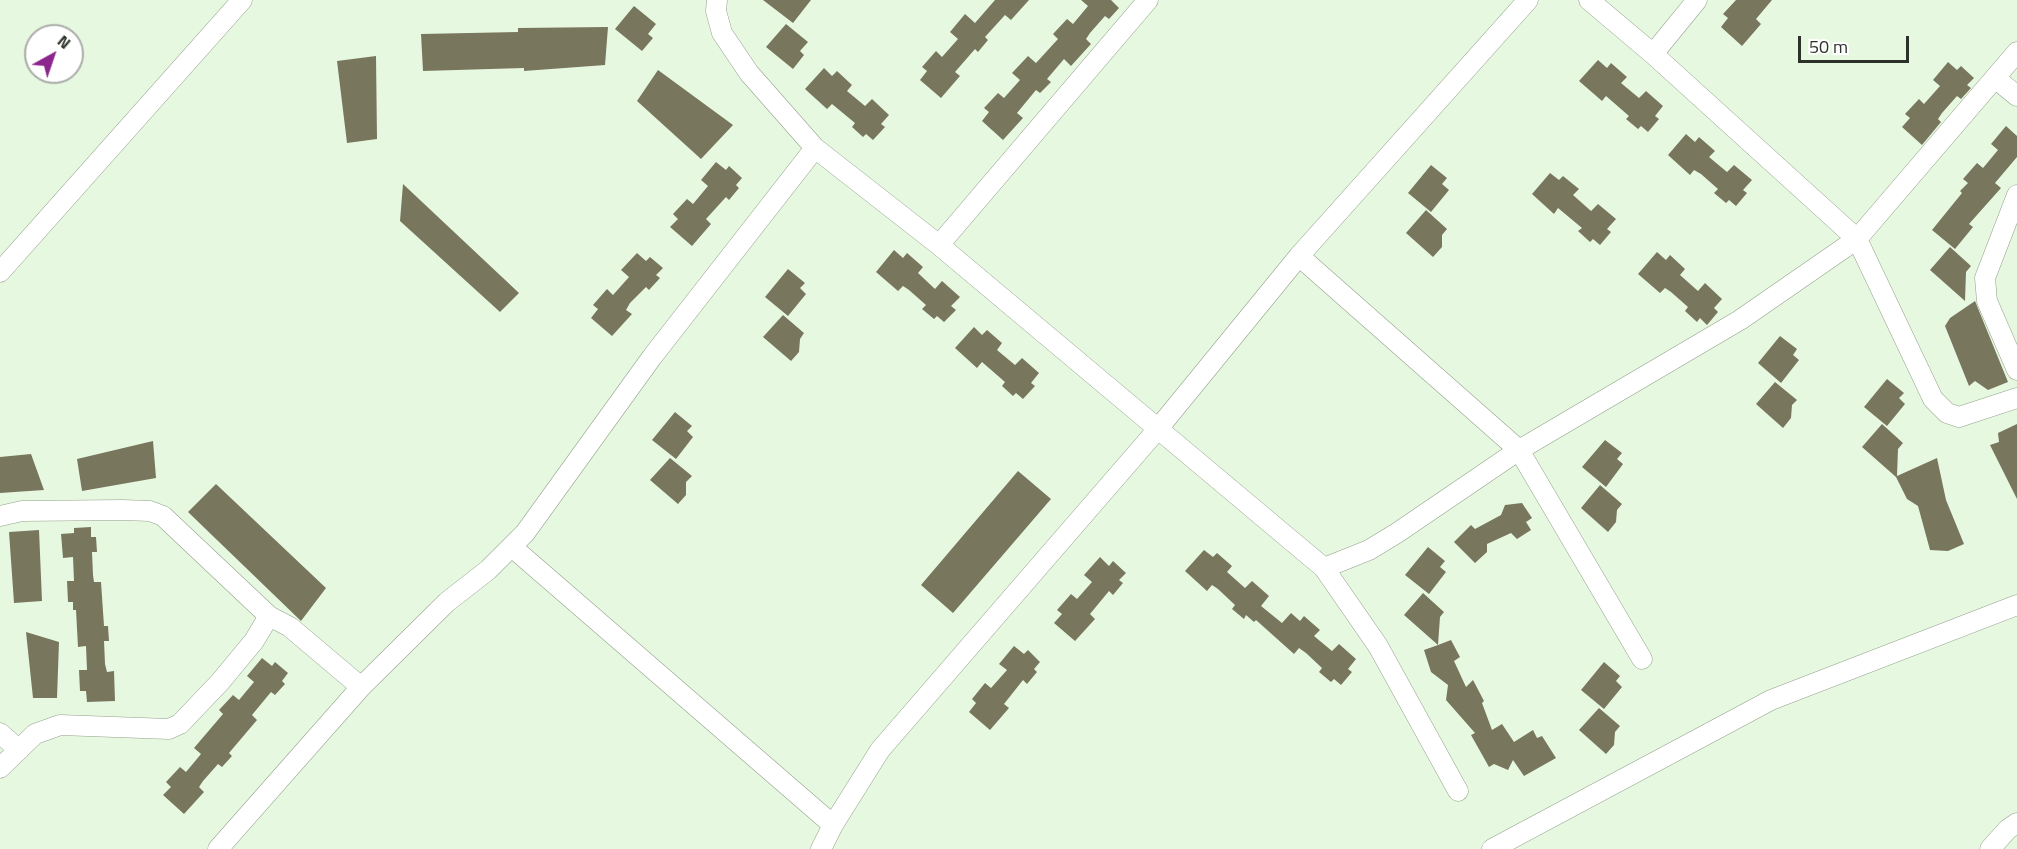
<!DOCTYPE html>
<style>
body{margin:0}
#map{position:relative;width:2017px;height:849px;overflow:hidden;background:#e7f8e0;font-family:"Titillium Web",sans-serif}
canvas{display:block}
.north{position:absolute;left:24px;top:24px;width:60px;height:60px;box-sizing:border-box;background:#fff;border:2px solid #abada9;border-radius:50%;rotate:40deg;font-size:16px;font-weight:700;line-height:24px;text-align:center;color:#2c3229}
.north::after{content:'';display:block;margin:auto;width:21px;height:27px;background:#8c268d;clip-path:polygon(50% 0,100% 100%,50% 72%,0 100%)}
.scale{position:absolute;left:1798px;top:36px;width:111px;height:27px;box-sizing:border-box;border:3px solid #2c3229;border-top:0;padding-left:8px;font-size:18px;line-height:21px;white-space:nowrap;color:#2c3229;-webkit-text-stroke:4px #fff;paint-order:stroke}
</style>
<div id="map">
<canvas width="2017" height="849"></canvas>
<div class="north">N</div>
<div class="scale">50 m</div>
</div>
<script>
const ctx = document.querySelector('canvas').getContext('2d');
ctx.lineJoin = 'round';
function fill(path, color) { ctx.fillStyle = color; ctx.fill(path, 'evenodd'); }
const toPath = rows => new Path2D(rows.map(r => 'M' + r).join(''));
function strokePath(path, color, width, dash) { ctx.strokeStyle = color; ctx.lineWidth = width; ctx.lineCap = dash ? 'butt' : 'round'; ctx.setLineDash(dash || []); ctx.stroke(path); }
fill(toPath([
 [763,0,811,0,793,23],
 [995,0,1029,0,1011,20,1005,15,985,37,988,40,978,52,975,49,955,72,960,76,941,98,920,80,927,71,922,67,936,51,942,57,958,39,950,32,965,14,975,23],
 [1081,0,1111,0,1119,8,1109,19,1105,16,1090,33,1086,39,1091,44,1071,66,1064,59,1047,79,1051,82,1040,93,1036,90,1017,113,1023,118,1003,140,982,121,989,112,984,108,998,93,1004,98,1020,80,1012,73,1028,56,1036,63,1058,39,1053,34,1067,19,1073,24,1088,6],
 [1736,0,1772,0,1756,19,1761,24,1742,46,1721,27,1728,18,1723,14],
 [634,6,656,24,648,34,653,38,642,51,615,29],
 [786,24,808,42,800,51,804,55,793,69,766,47],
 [608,27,605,65,524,71,524,68,423,71,421,34,518,32,518,28],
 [376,56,377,139,347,143,337,61],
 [1598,60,1607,68,1611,63,1627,77,1621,83,1639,98,1646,91,1663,106,1655,116,1659,119,1648,132,1641,126,1638,129,1626,119,1629,116,1606,96,1602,101,1579,81],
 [1948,62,1957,70,1961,66,1974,78,1967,85,1971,88,1961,99,1957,96,1942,113,1938,119,1941,122,1922,145,1902,127,1910,118,1905,114,1919,99,1924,104,1940,86,1933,80],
 [824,68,832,76,837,71,852,85,847,91,865,106,872,99,889,115,881,124,885,127,873,140,866,134,863,137,852,127,855,123,832,104,827,109,805,89],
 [658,70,733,125,701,159,637,101],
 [2006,126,2017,136,2017,157,1995,183,2001,188,1969,224,1973,227,1955,249,1932,230,1962,193,1960,191,1968,183,1963,179,1977,163,1983,168,1998,150,1991,144],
 [1686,134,1695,142,1699,137,1715,151,1709,157,1727,172,1734,165,1752,180,1743,190,1747,193,1736,206,1729,200,1726,203,1714,193,1718,189,1701,174,1694,170,1690,175,1668,155],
 [716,162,726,170,729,166,742,178,736,185,739,188,729,200,726,197,706,219,711,224,692,246,670,227,678,219,673,214,687,199,693,204,708,186,701,180],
 [1431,165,1447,178,1442,184,1449,190,1431,212,1408,193],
 [1550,173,1559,180,1563,176,1579,189,1573,195,1591,211,1598,204,1616,219,1607,229,1611,232,1600,245,1593,239,1590,242,1578,231,1582,228,1558,208,1554,214,1532,194],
 [403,184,519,293,500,312,400,221],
 [1426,210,1447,229,1442,235,1442,247,1433,257,1406,233],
 [1950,247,1971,266,1966,272,1965,301,1930,270],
 [894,250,903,258,907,253,923,267,918,273,935,289,942,281,960,297,951,306,956,310,944,322,937,316,934,319,922,309,926,305,909,290,903,286,898,291,876,272],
 [1657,252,1666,260,1670,255,1685,269,1680,275,1698,291,1705,283,1722,299,1714,308,1718,312,1707,325,1700,318,1697,322,1685,311,1688,307,1671,292,1665,288,1660,293,1638,274],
 [637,253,646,261,650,257,663,268,656,275,660,278,649,290,646,287,630,303,626,310,632,314,612,336,591,318,598,309,593,305,607,289,613,295,629,277,621,270],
 [788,269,805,283,800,288,806,294,788,316,765,297],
 [1975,301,2008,382,1988,390,1975,381,1969,386,1945,326,1950,318],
 [783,315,804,333,800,339,799,352,791,361,763,337],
 [974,327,982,335,987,330,1002,343,997,350,1015,365,1022,358,1039,373,1031,383,1035,386,1023,399,1016,393,1013,396,1002,386,1005,382,982,362,977,368,955,348],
 [1780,336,1797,349,1793,355,1799,360,1781,383,1758,363],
 [1887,379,1904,393,1899,398,1905,404,1887,426,1864,407],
 [1775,382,1797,400,1792,405,1791,418,1783,428,1756,404],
 [675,412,692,426,687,431,693,437,676,459,652,440],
 [1882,424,1903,443,1898,449,1897,476,1937,458,1946,500,1964,544,1948,551,1930,550,1918,506,1907,499,1896,477,1862,447],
 [2017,424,2017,499,1990,445,1999,442,1998,433],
 [1605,440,1622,453,1617,459,1623,464,1606,487,1582,467],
 [153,441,156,478,82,491,77,459],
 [31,454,44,490,0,493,0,457],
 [670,458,692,476,686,482,686,495,678,504,650,480],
 [1018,471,1051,499,953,613,921,585],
 [216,484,326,588,301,621,188,512],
 [1600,485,1622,504,1617,510,1616,522,1608,532,1581,508],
 [1522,503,1532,518,1526,522,1531,530,1517,539,1511,533,1487,544,1487,552,1475,563,1454,542,1471,525,1475,529,1501,515,1505,505],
 [91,527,91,537,96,537,97,552,92,552,93,575,94,582,101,582,104,626,108,626,109,641,104,641,105,664,107,672,114,671,115,701,87,702,86,691,80,691,79,670,87,670,86,646,78,647,76,610,73,610,73,602,68,602,67,581,74,581,73,557,63,558,61,534,74,533,74,528],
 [39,530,42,601,14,603,9,532],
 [1428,547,1445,561,1440,567,1446,572,1429,594,1405,575],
 [1204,550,1213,557,1217,553,1232,566,1227,572,1245,588,1252,581,1269,596,1261,606,1282,623,1291,613,1300,621,1304,616,1320,630,1314,636,1332,651,1339,644,1356,659,1348,669,1352,672,1341,685,1334,679,1331,682,1319,672,1322,668,1306,653,1299,648,1294,654,1256,620,1254,622,1246,615,1244,619,1232,609,1235,605,1218,589,1212,585,1207,591,1185,571],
 [1100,557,1109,566,1113,561,1126,573,1119,580,1123,583,1113,595,1109,591,1090,614,1095,619,1075,641,1054,623,1062,614,1057,610,1071,594,1077,599,1092,582,1084,575],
 [1423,593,1444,612,1440,617,1438,645,1451,640,1460,657,1454,661,1466,687,1473,680,1484,701,1482,703,1492,730,1502,724,1514,742,1533,730,1537,738,1542,736,1556,758,1524,776,1513,760,1508,770,1494,764,1489,767,1471,735,1475,733,1446,700,1448,685,1431,672,1424,650,1438,645,1404,615],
 [26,632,59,642,57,698,33,698],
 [1014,646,1024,654,1028,650,1040,662,1034,669,1037,672,1027,684,1023,680,1004,704,1009,708,990,730,969,712,976,703,972,699,985,683,991,688,1007,670,999,664],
 [262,658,272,666,275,662,288,673,282,681,285,684,275,695,271,692,252,715,257,720,229,753,232,756,222,767,218,764,203,781,199,787,204,792,184,814,163,795,171,787,166,782,180,767,186,772,201,754,194,748,223,714,219,710,233,695,239,700,254,682,247,676],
 [1604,662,1620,676,1616,681,1622,687,1604,709,1581,690],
 [1599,708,1620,726,1615,732,1614,745,1606,754,1579,730]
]), '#78765d');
const minor = toPath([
 [2017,52,1857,239,1933,399,1947,413,1959,417,2017,398],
 [1653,54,1697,0],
 [1995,78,2017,96],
 [815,148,939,245,1324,568,1369,550,1397,533,1519,450,1740,320,1857,239,1653,54,1589,0],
 [2017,195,1985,278,1987,301,2017,370],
 [939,245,1148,0],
 [1299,256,1528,0],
 [0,272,242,0],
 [0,516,22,511,122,510,150,511,163,516,269,616],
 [512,547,833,825],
 [1324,568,1378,646,1458,791],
 [0,733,19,750],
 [0,768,35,734,60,725,169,729,180,724,220,682,254,641,269,616,290,627,361,687],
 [218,849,361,687,447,602,488,570,525,533,652,357,815,148,749,73,722,33,716,11,717,0],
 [821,849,833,825,880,750,1157,430,1299,256,1519,450,1642,659],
 [1492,849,1771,700,2017,605],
 [1990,849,2008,829,2017,823]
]);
strokePath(minor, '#92a18b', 21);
strokePath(minor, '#fff', 20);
</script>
